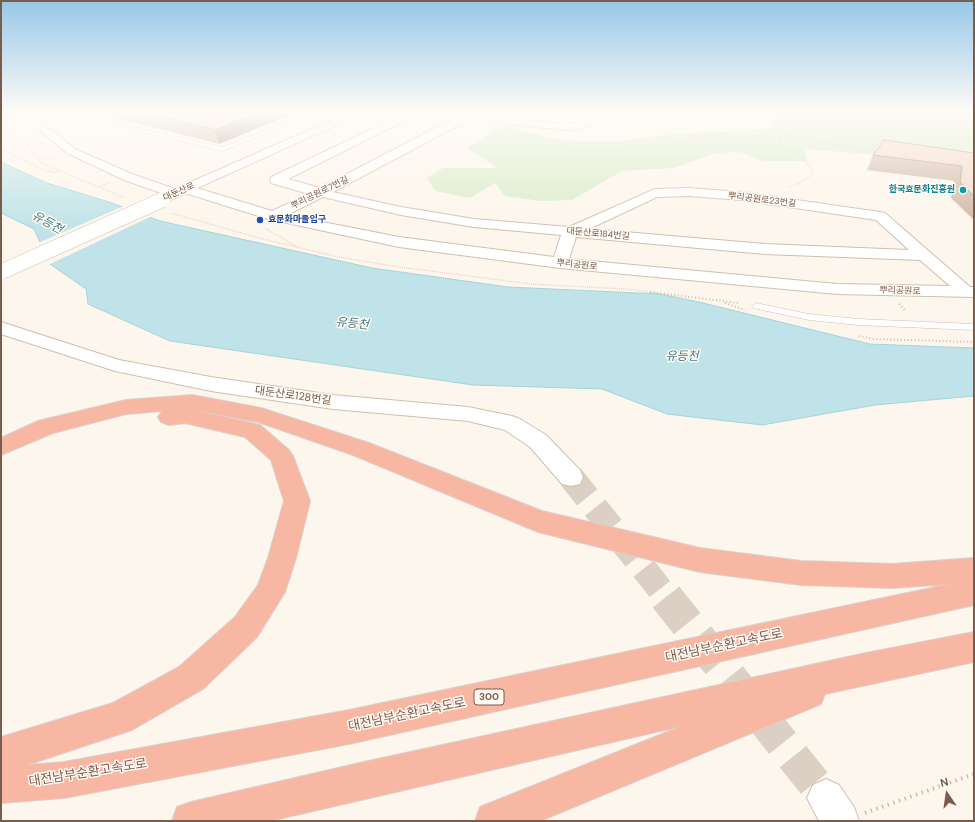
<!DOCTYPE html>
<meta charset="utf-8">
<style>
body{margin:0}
#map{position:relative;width:975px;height:822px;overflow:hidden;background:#fdf6ec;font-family:"DM Sans",sans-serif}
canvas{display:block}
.frame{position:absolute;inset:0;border:2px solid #7a5c4d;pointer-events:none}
.north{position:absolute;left:927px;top:774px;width:40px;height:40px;-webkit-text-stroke:3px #fffaf3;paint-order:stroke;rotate:347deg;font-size:11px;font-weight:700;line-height:16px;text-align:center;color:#7a5c4d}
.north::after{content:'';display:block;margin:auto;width:14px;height:18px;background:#7a5c4d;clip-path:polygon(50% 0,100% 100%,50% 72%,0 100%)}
</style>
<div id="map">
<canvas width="975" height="822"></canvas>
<div class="frame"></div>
<div class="north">N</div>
</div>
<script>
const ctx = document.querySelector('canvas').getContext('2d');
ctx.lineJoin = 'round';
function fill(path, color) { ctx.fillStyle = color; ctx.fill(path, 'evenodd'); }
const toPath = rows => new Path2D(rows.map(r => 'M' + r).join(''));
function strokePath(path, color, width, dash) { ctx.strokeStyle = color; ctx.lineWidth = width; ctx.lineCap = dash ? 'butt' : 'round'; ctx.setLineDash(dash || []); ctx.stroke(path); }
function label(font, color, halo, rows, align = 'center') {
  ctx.font = font + ' "DM Sans","Noto Sans KR",sans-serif'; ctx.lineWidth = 3; ctx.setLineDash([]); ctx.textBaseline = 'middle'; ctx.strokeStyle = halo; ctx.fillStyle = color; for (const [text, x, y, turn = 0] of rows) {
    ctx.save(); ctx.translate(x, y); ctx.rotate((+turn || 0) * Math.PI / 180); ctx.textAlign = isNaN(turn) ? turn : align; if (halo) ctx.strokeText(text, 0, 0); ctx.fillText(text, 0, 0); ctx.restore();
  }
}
fill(toPath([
 [773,113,974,113,974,162,805,149,807,161,764,161,739,152,716,153,674,168,622,171,572,200,541,201,505,196,495,183,470,198,435,191,427,178,443,168,497,168,467,148,503,124,547,138,578,141,622,141,658,136,704,132,744,132,770,127,773,118]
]), '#d8ecc9');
const water = toPath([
 [1,162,47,183,109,202,160,221,372,268,508,287,660,294,699,302,870,344,974,348,974,396,875,405,762,425,667,414,602,389,473,385,170,341,88,304,86,289,50,264,34,229,1,213,1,162]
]);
fill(water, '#bfe3e8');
strokePath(water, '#a5d3da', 1);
fill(toPath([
 [124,206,152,216,48,265,38,243]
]), '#fdf6ec');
strokePath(toPath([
 [571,477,667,598]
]), '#dcd0c4', 26, [26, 13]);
strokePath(toPath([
 [666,597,826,798]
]), '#dcd0c4', 34, [34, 17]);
const lane = toPath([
 [84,113,90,113,123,125,223,147,309,113,317,113,223,151,120,127,91,118,84,113],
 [756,303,809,314,858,319,974,324,974,330,858,325,809,320,753,308,752,306,756,303]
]);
const street = toPath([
 [406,113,420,113,288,179,320,188,464,113,489,113,524,120,567,124,581,122,590,113,601,113,589,126,580,129,567,130,524,126,474,117,333,192,401,207,474,219,569,227,655,189,689,188,741,192,880,212,885,213,970,287,974,287,974,297,837,294,560,268,399,247,268,219,182,192,180,189,182,186,187,185,272,211,309,194,271,183,270,180,271,177,406,113],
 [689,196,741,200,876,220,909,250,765,244,589,229,657,197,689,196],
 [323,197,401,215,474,227,561,235,554,257,399,237,287,215,323,197],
 [576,237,765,254,920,260,950,286,837,284,569,259,576,237],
 [1,322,119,360,211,377,333,395,468,407,512,416,520,419,546,435,580,470,583,477,580,484,571,486,562,484,530,447,505,430,468,421,333,409,211,391,115,371,1,334,1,322],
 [826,779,839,785,854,807,859,821,819,821,807,798,813,785,826,779]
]);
const secondary = toPath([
 [19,113,31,113,75,149,132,174,175,189,348,113,363,113,162,204,157,203,155,200,157,197,164,194,124,180,67,153,19,113]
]);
const highway = toPath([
 [192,395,261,408,369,443,542,511,700,548,801,561,892,564,974,558,974,605,349,744,64,798,1,803,1,737,113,703,179,667,235,617,258,585,268,558,284,501,271,460,245,437,185,423,169,425,161,422,158,417,162,411,126,414,53,433,1,455,1,438,38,421,126,400,192,395],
 [189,409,258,422,353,455,538,532,700,572,801,585,892,588,950,584,349,710,64,762,27,765,132,730,203,689,257,637,285,592,296,558,310,501,293,456,289,450,260,425,189,409],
 [974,632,974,662,825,694,821,704,540,821,475,821,480,807,682,726,270,821,172,821,177,807,191,802,364,762,866,653,974,632]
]);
strokePath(lane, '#d1beb0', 1);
strokePath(street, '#d1beb0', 2);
strokePath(secondary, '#d6c0b0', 2);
strokePath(highway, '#dad1cd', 2);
strokePath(toPath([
 [769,113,777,115,783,121,782,127,777,129],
 [906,113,936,119,974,118],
 [1,123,25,142,41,163,125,198],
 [777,129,787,135,795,137,850,148,879,151],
 [777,130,781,144,801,157,813,170,812,174,804,181,788,188],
 [732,131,759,130,767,125,768,121,755,113],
 [546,138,575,150,611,151,627,148,651,148,719,135,739,128,735,119,739,113],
 [1,149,39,168,51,172,59,172],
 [37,156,60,160],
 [99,187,110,183],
 [171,213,263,239,338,257,399,267,532,284,625,289,658,293],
 [266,229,296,246]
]), '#d9b8a5', 1.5, [0.5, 1.5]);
strokePath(toPath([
 [650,292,738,303],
 [725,303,745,310],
 [899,304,905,310],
 [859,336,874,339,974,342]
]), '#d9b8a5', 2, [1, 2.5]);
strokePath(toPath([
 [865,813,974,774]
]), '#d9b8a5', 4, [1.5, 4.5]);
fill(lane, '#fff');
fill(street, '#fff');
fill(secondary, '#fff');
fill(highway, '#f7b7a3');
const secondaryBridge = toPath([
 [1,272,162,200]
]);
strokePath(secondaryBridge, '#d6c0b0', 16, []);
strokePath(secondaryBridge, '#fff', 15);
fill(toPath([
 [98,113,294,113,219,144],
 [974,153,974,220,951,198,954,181,867,170,873,155]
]), '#d1b7a8');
fill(toPath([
 [258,113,294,113,219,144,215,130]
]), '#aa9588');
const building = toPath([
 [147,113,258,113,215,130,147,113],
 [884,140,974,153,974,196,960,182,962,166,873,155,884,140]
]);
fill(building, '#f3d5c3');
strokePath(building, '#aa9588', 1);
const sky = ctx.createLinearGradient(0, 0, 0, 229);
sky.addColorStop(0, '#97c7e8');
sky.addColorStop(0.49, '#fefbf6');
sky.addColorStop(1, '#fefbf600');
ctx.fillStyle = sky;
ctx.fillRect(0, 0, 975, 229);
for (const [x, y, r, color] of [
 [963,190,4,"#0f9aa8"],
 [260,220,4,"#1a4fb4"]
]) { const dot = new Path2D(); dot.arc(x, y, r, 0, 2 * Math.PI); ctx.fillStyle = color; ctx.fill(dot); strokePath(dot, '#fffaf3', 1.5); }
label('bold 9px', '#0d838f', '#fffaf3', [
 ["한국효문화진흥원",955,190]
], 'right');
label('9px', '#7a5c4d', '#fffaf3', [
 ["대둔산로",179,192,-24],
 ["뿌리공원로7번길",320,193,-26],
 ["뿌리공원로23번길",762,200,7],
 ["대둔산로184번길",598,234,5],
 ["뿌리공원로",577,265,6],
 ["뿌리공원로",900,291,2]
]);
label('bold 9px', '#164399', '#fffaf3', [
 ["효문화마을입구",268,220]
], 'left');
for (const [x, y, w] of [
 [489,697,30]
]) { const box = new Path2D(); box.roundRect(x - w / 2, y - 8, w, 16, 3); ctx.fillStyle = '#fffaf3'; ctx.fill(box); strokePath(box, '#7a5c4d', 1); }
label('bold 10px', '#7a5c4d', null, [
 ["300",489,697]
]);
label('11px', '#7a5c4d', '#fffaf3', [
 ["대둔산로128번길",293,396,8]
]);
label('italic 12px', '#437c86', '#fffaf3', [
 ["유등천",47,223,29],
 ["유등천",352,324,6],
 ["유등천",682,357]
]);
label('13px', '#7a5c4d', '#fffaf3', [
 ["대전남부순환고속도로",724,646,-12],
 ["대전남부순환고속도로",407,715,-12],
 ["대전남부순환고속도로",88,773,-9]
]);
</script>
